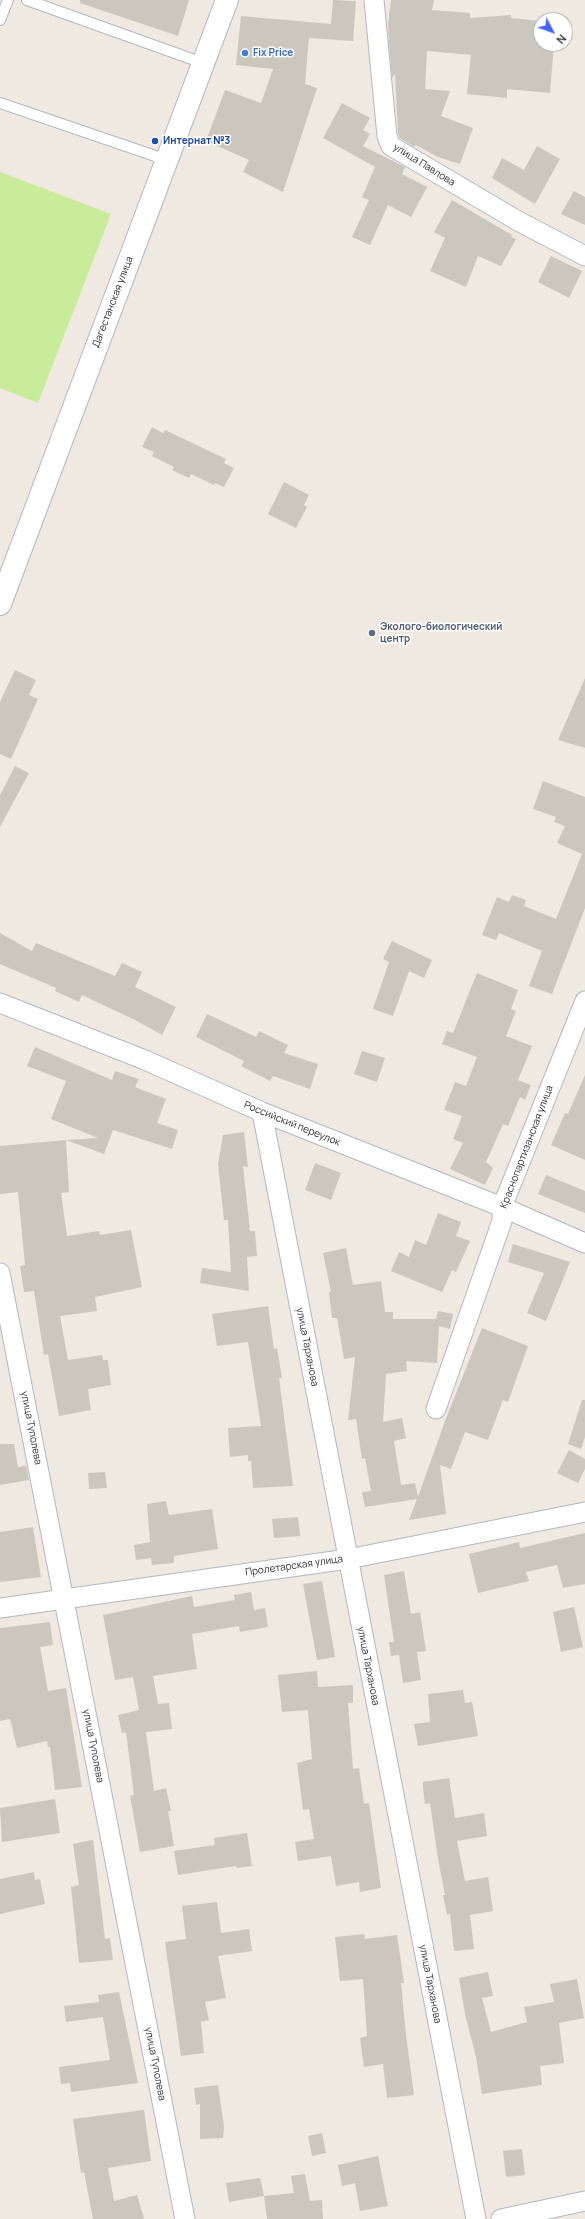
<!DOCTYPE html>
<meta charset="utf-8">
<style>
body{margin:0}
#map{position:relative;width:585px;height:2219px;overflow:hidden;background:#efe9e1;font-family:Manrope,sans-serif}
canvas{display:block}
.north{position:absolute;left:533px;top:12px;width:40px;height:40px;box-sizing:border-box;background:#fff;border:1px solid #ababab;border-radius:50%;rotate:131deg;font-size:11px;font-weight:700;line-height:16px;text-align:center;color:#2e2e2e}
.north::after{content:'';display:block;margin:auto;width:14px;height:18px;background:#4264fb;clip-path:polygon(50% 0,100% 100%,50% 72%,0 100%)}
</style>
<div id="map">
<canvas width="585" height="2219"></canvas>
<div class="north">N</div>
</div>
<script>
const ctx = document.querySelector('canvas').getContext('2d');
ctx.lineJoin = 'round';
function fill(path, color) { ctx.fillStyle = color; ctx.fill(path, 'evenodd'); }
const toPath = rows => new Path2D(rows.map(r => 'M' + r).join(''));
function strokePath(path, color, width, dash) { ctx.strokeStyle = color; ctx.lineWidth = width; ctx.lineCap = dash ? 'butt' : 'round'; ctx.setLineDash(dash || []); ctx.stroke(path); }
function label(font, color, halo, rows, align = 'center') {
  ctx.font = font + ' Manrope,sans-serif'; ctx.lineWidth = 3; ctx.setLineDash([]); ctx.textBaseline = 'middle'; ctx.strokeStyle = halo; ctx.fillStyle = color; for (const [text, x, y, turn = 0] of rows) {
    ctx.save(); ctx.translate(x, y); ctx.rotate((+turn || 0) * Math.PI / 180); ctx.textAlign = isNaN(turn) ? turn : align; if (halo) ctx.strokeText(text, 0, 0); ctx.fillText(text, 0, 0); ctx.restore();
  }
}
fill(toPath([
 [0,172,111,214,38,403,0,388]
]), '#c9ec9a');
fill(toPath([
 [80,0,189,0,178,36,80,3],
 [333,0,356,1,353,41,309,38,305,84,317,88,283,192,243,172,249,160,206,141,225,90,261,103,273,69,236,65,241,16,331,24],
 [391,0,434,0,432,10,470,13,470,18,511,15,511,18,541,21,541,44,554,44,550,93,507,89,507,98,467,94,471,55,427,51,425,89,450,91,441,116,473,128,460,164,438,157,416,145,414,147,400,138,398,133,395,74,392,78,389,42,388,24],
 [342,103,370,118,363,130,370,134,363,146,405,167,402,174,427,187,411,217,388,205,370,245,352,237,369,200,362,197,375,167,323,138],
 [537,146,560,159,535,204,492,178,502,158,524,170],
 [574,191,585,197,585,225,561,214],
 [452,200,512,235,511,237,516,239,501,266,478,256,466,287,430,271,445,238,434,232],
 [551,256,582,271,569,298,538,282],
 [152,427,163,433,165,430,226,459,224,463,234,468,224,487,215,483,214,485,191,474,189,478,172,470,174,467,152,456,154,452,142,447],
 [284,482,309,495,304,505,307,507,296,528,268,514],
 [15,670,36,680,29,695,38,699,11,759,0,754,0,702],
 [585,678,585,748,558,740],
 [15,766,29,773,0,827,0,795],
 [543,781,585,797,585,908,552,994,529,986,542,951,499,933,496,940,482,935,497,897,509,902,512,895,526,900,524,906,556,919,582,854,557,843,565,826,554,822,556,817,533,809],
 [0,933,32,951,36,943,115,976,122,963,142,972,135,987,176,1007,162,1035,137,1021,82,995,79,1002,55,991,56,988,0,964],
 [392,941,432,960,424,978,409,971,393,1016,373,1009,389,962,383,959],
 [477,973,518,990,511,1009,516,1011,506,1036,532,1046,518,1080,531,1085,525,1100,520,1097,508,1126,503,1124,486,1162,493,1168,485,1185,450,1169,463,1143,453,1139,462,1116,444,1110,455,1082,466,1086,477,1057,442,1044,447,1031,453,1033],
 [207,1014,256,1037,259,1031,288,1045,284,1053,318,1064,310,1089,273,1076,270,1081,241,1066,244,1061,196,1037],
 [35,1047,112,1080,115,1071,139,1079,135,1087,166,1099,157,1123,178,1130,172,1149,113,1130,104,1154,66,1140,98,1138,51,1119,66,1081,27,1066],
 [362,1051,385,1058,377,1082,354,1074],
 [585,1075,585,1160,551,1145,565,1113,568,1114],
 [244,1132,248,1167,243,1166,250,1231,255,1231,257,1256,247,1257,249,1291,200,1283,202,1268,231,1272,228,1220,224,1220,218,1164,223,1135],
 [66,1140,69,1192,61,1193,67,1236,99,1231,100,1235,131,1230,142,1287,95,1297,97,1311,60,1316,68,1360,102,1355,103,1360,108,1360,111,1385,88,1389,91,1410,59,1416,48,1354,44,1355,34,1291,24,1292,20,1266,25,1265,18,1192,0,1194,0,1146],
 [315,1163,341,1173,331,1200,305,1190],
 [546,1175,585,1191,585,1213,538,1194],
 [438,1213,461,1222,456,1236,470,1241,456,1272,452,1270,442,1292,391,1271,399,1252,409,1257,415,1240,426,1245],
 [513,1244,570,1262,546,1321,527,1313,544,1273,508,1262],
 [346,1248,353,1285,381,1281,385,1312,393,1312,393,1319,436,1319,438,1311,453,1314,450,1329,439,1326,437,1363,406,1361,407,1371,386,1374,383,1422,402,1418,406,1438,394,1441,401,1485,415,1483,418,1497,445,1421,482,1328,528,1346,508,1402,503,1400,488,1440,465,1432,451,1469,440,1465,446,1514,409,1520,417,1499,365,1507,362,1492,371,1491,365,1458,362,1459,356,1419,348,1420,355,1357,344,1359,337,1318,332,1318,329,1292,331,1292,323,1253],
 [268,1306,274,1349,277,1348,282,1378,279,1378,293,1486,253,1488,251,1461,248,1461,248,1455,230,1457,228,1428,261,1426,248,1342,217,1346,212,1314],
 [582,1400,585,1400,585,1437,581,1449,568,1444],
 [0,1444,14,1444,18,1467,26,1466,29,1480,0,1485],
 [569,1450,585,1459,585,1469,578,1483,557,1473],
 [105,1472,107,1488,89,1489,88,1473],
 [166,1501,169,1515,212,1509,218,1549,174,1556,174,1563,152,1565,151,1558,136,1560,134,1545,150,1542,147,1504],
 [298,1517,300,1536,274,1538,272,1519],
 [33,1527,41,1577,0,1582,0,1532],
 [585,1533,585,1584,563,1588,557,1565,526,1572,529,1581,478,1593,469,1554,519,1542,520,1548],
 [404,1571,411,1614,420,1612,426,1651,417,1652,421,1680,403,1683,399,1655,391,1656,389,1642,394,1642,384,1575],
 [322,1581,335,1657,317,1660,303,1584],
 [251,1592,254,1610,265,1608,268,1627,240,1632,239,1626,192,1634,197,1669,153,1676,158,1704,169,1703,172,1729,146,1732,154,1791,166,1788,171,1811,168,1811,174,1846,140,1852,130,1796,134,1795,126,1732,122,1733,118,1715,139,1710,133,1677,115,1680,103,1615,192,1596,194,1607,235,1600,234,1595],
 [574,1607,583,1647,561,1652,553,1612],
 [50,1622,53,1645,40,1647,48,1691,66,1688,82,1787,55,1790,50,1747,48,1747,47,1741,17,1748,10,1719,0,1721,0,1628],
 [317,1671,318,1687,353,1685,353,1703,348,1703,353,1769,359,1768,364,1804,369,1803,381,1888,360,1892,359,1882,336,1886,331,1856,298,1861,295,1842,314,1839,309,1809,303,1810,297,1763,312,1759,308,1710,282,1712,278,1675],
 [463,1690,465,1703,472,1702,478,1736,418,1746,414,1724,430,1722,428,1694],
 [449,1778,455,1818,484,1813,487,1836,457,1841,465,1881,488,1877,493,1911,470,1915,474,1949,454,1951,450,1914,447,1915,443,1895,445,1895,438,1859,430,1803,425,1804,423,1788,423,1782],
 [55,1799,60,1833,2,1842,0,1808],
 [247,1833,252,1866,237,1868,236,1866,178,1875,174,1851,215,1845,214,1838],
 [93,1840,105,1939,110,1938,113,1960,79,1963,71,1887,79,1885,73,1844],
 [34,1872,35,1880,40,1879,45,1904,0,1914,0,1879],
 [217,1902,221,1933,249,1929,252,1951,218,1956,226,1998,205,2002,209,2020,201,2022,204,2053,181,2056,165,1942,186,1939,182,1906],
 [364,1934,365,1939,397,1935,404,1983,401,1983,406,2035,414,2095,387,2098,383,2064,364,2067,360,2038,367,2036,363,1979,340,1981,335,1937],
 [488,1972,493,1996,482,1998,491,2032,527,2022,524,2007,554,2002,550,1984,577,1979,584,2018,559,2023,564,2063,540,2066,542,2085,482,2094,476,2057,465,2014,459,1978],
 [119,1992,138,2083,71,2092,70,2083,61,2084,59,2067,110,2060,103,2017,66,2022,64,2006,99,2002,98,1995],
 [218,2085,224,2127,223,2138,200,2139,200,2104,196,2105,194,2088],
 [144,2110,151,2161,108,2168,114,2201,137,2195,144,2219,93,2219,84,2172,81,2173,73,2119],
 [322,2133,326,2153,312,2156,308,2136],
 [522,2149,525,2175,506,2177,503,2151],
 [378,2156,388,2206,360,2211,355,2183,342,2186,338,2165],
 [305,2174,310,2201,322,2200,323,2219,267,2219,264,2196,294,2193,291,2176],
 [260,2178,264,2196,229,2202,226,2183]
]), '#cbc7bf');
const lane = toPath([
 [27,0,203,63],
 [0,20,8,0],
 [0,103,167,160]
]);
const street = toPath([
 [374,0,387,136,391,146,518,221,585,256],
 [0,1003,145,1060,262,1112,502,1207,585,1243],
 [262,1112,476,2219],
 [0,1273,185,2219],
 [436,1409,502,1221,502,1207,585,1001],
 [0,1608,348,1559,585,1512],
 [501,2219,585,2201]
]);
const secondary = toPath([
 [0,604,227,0]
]);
strokePath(lane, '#b4b7c1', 12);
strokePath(street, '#b4b7c1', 21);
strokePath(secondary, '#b4b7c1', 24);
strokePath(lane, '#fff', 10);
strokePath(street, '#fff', 19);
strokePath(secondary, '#fff', 22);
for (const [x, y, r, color] of [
 [245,53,4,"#3f7fe0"],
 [155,141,4,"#1a4fb4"],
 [372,633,4,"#5c6f8a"]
]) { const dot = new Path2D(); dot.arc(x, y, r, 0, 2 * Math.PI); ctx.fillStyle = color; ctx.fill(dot); strokePath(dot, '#fff', 1.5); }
label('bold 10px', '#366cbe', '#fff', [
 ["Fix Price",253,53]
], 'left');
label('bold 10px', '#164399', '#fff', [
 ["Интернат №3",163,141]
], 'left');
label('10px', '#2e2e2e', '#fff', [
 ["улица Павлова",424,165,32],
 ["Дагестанская улица",113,302,-69],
 ["Российский переулок",292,1124,22],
 ["Краснопартизанская улица",527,1147,-69],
 ["улица Тарханова",307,1347,79],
 ["улица Туполева",31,1428,79],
 ["Пролетарская улица",294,1566,-8],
 ["улица Тарханова",368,1666,79],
 ["улица Туполева",93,1746,79],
 ["улица Тарханова",430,1984,79],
 ["улица Туполева",155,2064,79]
]);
label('bold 10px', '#4e5e75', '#fff', [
 ["Эколого-биологический",380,627],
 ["центр",380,639]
], 'left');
</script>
